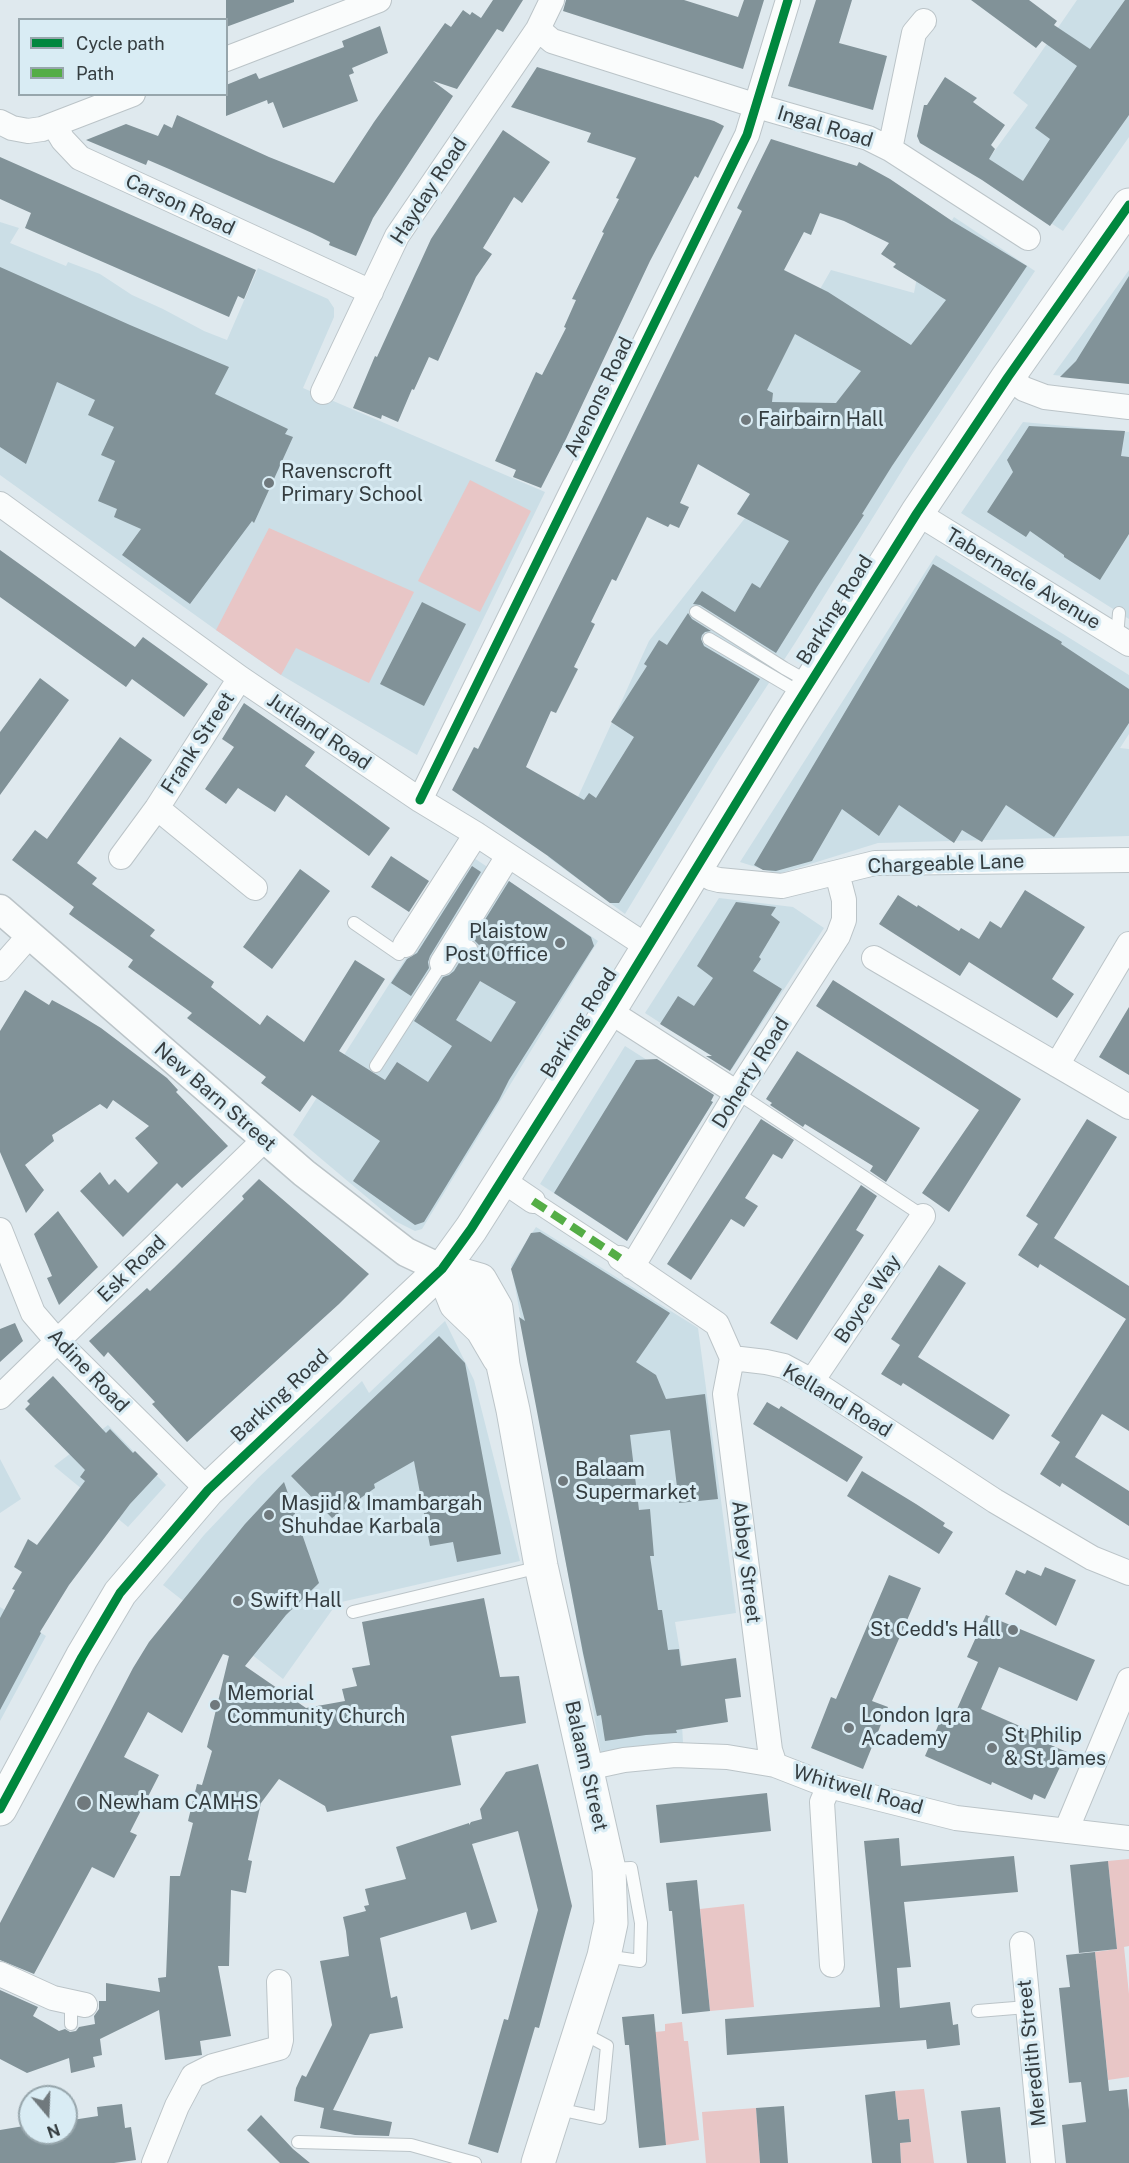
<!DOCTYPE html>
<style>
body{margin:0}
#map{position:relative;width:1129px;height:2163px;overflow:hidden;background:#dfe9ee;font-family:"Public Sans",sans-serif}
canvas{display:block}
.legend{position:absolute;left:18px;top:18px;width:210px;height:78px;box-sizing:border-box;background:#d9ecf4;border:2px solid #97a6ac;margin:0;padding:8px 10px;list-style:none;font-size:18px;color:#353d40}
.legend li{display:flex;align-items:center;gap:12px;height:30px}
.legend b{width:30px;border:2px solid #97a6ac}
.north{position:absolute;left:18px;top:2085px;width:60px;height:60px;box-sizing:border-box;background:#d9ecf4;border:2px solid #97a6ac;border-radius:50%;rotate:161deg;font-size:16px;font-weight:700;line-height:24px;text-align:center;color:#353d40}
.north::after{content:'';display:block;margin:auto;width:21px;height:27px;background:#70797d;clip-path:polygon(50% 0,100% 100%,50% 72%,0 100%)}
</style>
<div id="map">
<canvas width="1129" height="2163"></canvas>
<ul class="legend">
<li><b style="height:8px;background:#00873e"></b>Cycle path</li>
<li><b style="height:8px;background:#54ad46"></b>Path</li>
</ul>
<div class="north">N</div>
</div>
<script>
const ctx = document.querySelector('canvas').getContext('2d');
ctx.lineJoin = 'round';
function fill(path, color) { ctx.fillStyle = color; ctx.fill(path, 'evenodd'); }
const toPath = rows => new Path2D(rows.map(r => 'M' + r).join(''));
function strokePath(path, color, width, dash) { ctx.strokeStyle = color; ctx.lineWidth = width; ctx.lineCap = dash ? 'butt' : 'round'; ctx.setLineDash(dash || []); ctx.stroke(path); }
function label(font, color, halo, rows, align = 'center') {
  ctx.font = font + ' "Public Sans",sans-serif'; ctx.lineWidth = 6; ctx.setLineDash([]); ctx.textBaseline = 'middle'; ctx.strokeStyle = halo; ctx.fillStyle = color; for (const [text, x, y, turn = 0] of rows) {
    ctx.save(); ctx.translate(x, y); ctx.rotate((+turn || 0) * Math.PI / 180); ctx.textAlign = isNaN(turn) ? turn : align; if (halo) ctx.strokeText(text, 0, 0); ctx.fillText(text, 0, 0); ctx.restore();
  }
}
fill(toPath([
 [1077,0,1129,0,1129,137,1063,231,977,175,1028,105,1013,93],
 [954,217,1035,271,911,456,795,643,718,761,625,914,548,857,567,821,649,641,745,518,737,513,750,494,698,464,800,324,831,270,914,293,917,277],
 [0,222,19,228,10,243,66,266,68,262,100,274,132,295,163,309,204,331,227,340,258,268,328,299,334,308,334,317,303,388,545,492,417,755,281,675,216,630,0,475],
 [1129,270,1129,382,1053,375],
 [1023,422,1129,432,1129,619,961,513],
 [936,555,1129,675,1129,734,1120,748,1129,749,1129,836,878,843,778,874,740,862],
 [471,856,598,941,422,1229,415,1231,395,1221,293,1135],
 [719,898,793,907,824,928,732,1069,645,1013],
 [625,1046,713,1102,627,1241,540,1184],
 [536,1227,698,1328,736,1613,675,1622,685,1681,681,1705,683,1743,602,1758,511,1265],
 [445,1321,474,1380,520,1561,337,1603,283,1679,163,1585,204,1535,258,1478,362,1381,369,1393],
 [108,1425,166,1485,128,1527,54,1466],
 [0,1459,21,1499,0,1513],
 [0,1607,46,1636,0,1721]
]), '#cbdee6');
fill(toPath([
 [470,480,531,511,480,612,418,581],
 [269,528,414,592,369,683,296,648,281,675,216,630],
 [1129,1859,1129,1946,1124,1947,1129,1994,1129,2077,1108,2080,1095,1952,1117,1949,1108,1861],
 [744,1904,754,2007,710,2011,700,1909],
 [682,2022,684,2041,688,2041,699,2140,666,2145,655,2032,665,2031,665,2024],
 [924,2089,934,2163,901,2163,900,2143,911,2142,909,2119,898,2120,895,2091],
 [756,2108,760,2163,706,2163,702,2112]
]), '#e8c6c6');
fill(toPath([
 [226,0,294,0,294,2,226,27],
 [493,0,523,0,503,32,497,29,457,89,433,81,453,96,373,218,356,256,329,245,330,242,312,233,169,169,148,160,146,165,86,140,126,124,158,136,164,124,172,128,177,115,269,157,334,183,374,122,445,23,451,27,463,10,470,15,472,12,481,18],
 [566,0,684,0,738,17,744,0,764,0,743,69,563,11],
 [816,0,852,0,839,43,887,56,873,110,788,86],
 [971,0,1029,0,1057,21,1054,25,1090,49,1125,0,1129,0,1129,115,1050,226,982,180,920,143,917,136,924,105,927,105,945,77,977,98,973,102,1005,125,991,145,995,149,989,159,1023,181,1050,139,1035,128,1077,66,1042,41,1036,48],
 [380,26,388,53,352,68,354,73,349,75,358,101,283,128,273,102,268,104,267,100,226,116,226,85,256,73,259,79,344,47,342,41],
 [537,67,714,121,724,126,698,178,695,176,650,261,566,439,541,488,513,477,516,470,495,461,536,372,542,375,566,328,564,327,576,300,572,299,604,233,602,232,619,199,616,198,636,158,587,142,591,133,511,107],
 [503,130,550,162,522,203,514,197,483,248,492,254,476,277,438,361,429,357,414,390,412,389,398,422,382,415,381,419,353,408,375,356,377,357,431,239],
 [771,139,857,166,859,162,890,179,952,221,1027,266,892,466,862,514,864,515,817,587,776,653,700,605,693,604,702,591,735,612,752,583,760,588,789,541,737,514,750,494,698,464,680,503,689,507,679,528,670,524,668,527,647,517,616,581,612,579,591,622,595,624,574,667,578,669,556,713,551,711,526,767,584,800,589,793,596,798,634,737,611,722,647,666,644,664,659,640,667,645,688,613,692,619,711,631,705,632,702,635,701,639,704,646,760,679,619,903,610,903,548,856,452,790,474,747,478,749,601,501,742,211,737,208],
 [820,213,844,221,889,243,881,254,896,264,893,267,946,300,911,345,828,292,784,270,804,232,811,235],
 [795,334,861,371,836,403,772,402,773,393,767,390],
 [0,157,256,270,244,299,238,296,229,317,25,228,31,213,0,199],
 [0,267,130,325,229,367,215,394,288,429,285,434,293,437,254,523,252,521,190,604,122,555,141,529,114,517,117,509,98,501,115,461,101,455,114,427,88,415,95,400,57,382,26,464,0,447],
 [1129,276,1129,384,1060,377,1076,361],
 [1029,426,1125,431,1121,456,1129,457,1129,534,1100,580,1064,557,1064,555,1030,531,1026,537,987,512,1013,472,1007,460],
 [0,550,135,647,143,637,208,684,184,717,132,679,126,687,0,597],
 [933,564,1062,642,1061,644,1129,689,1129,723,1054,837,1006,805,982,842,962,830,954,843,899,805,879,836,842,809,812,861,776,871,763,870,754,865],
 [422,602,466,624,424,706,380,684],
 [40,678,69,700,0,795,0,732],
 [244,703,315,752,305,766,390,828,369,856,286,795,275,812,238,788,226,804,205,789,234,747,222,739],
 [120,737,152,760,77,863,97,878,92,884,155,930,150,936,214,982,211,987,260,1025,267,1015,304,1042,355,960,385,979,339,1051,385,1080,397,1062,428,1082,452,1046,414,1021,443,977,449,975,454,971,465,953,471,956,478,953,479,945,473,939,509,881,591,937,594,946,509,1080,499,1100,424,1222,415,1225,353,1181,380,1141,312,1095,300,1112,261,1083,266,1077,187,1018,192,1013,128,967,133,960,69,914,74,907,12,860,35,830,47,839],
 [480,981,516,1002,491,1042,456,1020],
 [391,856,429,881,409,912,371,887],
 [472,866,481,872,430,956,428,962,429,968,411,996,391,983,407,959,417,953],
 [300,869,330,891,272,969,243,947],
 [1025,890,1085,927,1052,979,1074,994,1057,1018,969,962,960,976,879,924,898,895,917,907,918,905,959,931,961,928,979,939,990,921,1001,928],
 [736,902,776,907,771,915,780,922,759,957,761,959,753,971,782,989,730,1071,706,1056,712,1056,660,1024,678,996,694,1006,713,978,697,966],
 [833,980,1021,1099,949,1212,922,1193,979,1110,816,1006],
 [25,990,49,1005,52,1000,78,1014,101,1028,167,1078,178,1090,176,1092,228,1146,182,1188,177,1183,123,1237,80,1191,100,1172,109,1185,115,1179,128,1193,158,1163,135,1138,149,1126,113,1100,107,1109,100,1104,52,1135,54,1141,25,1165,44,1190,26,1213,0,1152,0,1031],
 [1129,1007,1129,1075,1099,1057],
 [797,1051,920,1128,886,1182,870,1171,873,1166,805,1124,803,1127,770,1105,772,1103,766,1099],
 [657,1059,714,1095,711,1101,713,1102,627,1241,554,1193,636,1060],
 [761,1119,794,1140,782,1159,773,1154,745,1198,758,1206,744,1227,731,1219,691,1280,667,1264],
 [1087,1119,1117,1137,1054,1238,1129,1286,1129,1431,1102,1414,1075,1457,1129,1491,1129,1526,1062,1483,1060,1487,1040,1474,1060,1442,1051,1436,1126,1319,1040,1264,1038,1268,1018,1255,1038,1224,1026,1216],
 [259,1179,369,1274,339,1304,187,1442,152,1404,155,1402,108,1352,104,1357,89,1341,147,1288,150,1291,174,1268,244,1199,242,1196],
 [861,1185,877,1196,856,1230,864,1235,797,1340,770,1323],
 [58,1211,98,1267,59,1305,47,1278,52,1276,34,1234],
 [540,1232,670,1313,636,1362,656,1375,666,1399,705,1394,718,1499,679,1503,670,1430,630,1435,639,1510,650,1509,654,1556,650,1556,658,1610,662,1610,668,1650,679,1649,681,1666,736,1658,741,1697,725,1699,728,1722,676,1730,677,1733,646,1735,605,1741,601,1715,597,1716,583,1653,519,1317,525,1321,511,1269,531,1233],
 [939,1265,966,1283,918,1357,1010,1415,993,1440,903,1383,901,1386,881,1374,900,1345,891,1339],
 [15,1323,23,1341,0,1362,0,1329],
 [439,1336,465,1363,501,1554,457,1562,453,1542,430,1546,414,1461,374,1484,375,1488,332,1518,291,1476],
 [53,1376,106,1433,110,1429,133,1453,135,1451,158,1474,130,1504,69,1585,40,1632,41,1633,0,1710,0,1618,15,1590,12,1589,22,1572,14,1567,28,1539,37,1545,85,1481,80,1477,85,1470,25,1409,30,1404,27,1401],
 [767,1402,779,1409,781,1406,863,1457,847,1482,753,1424],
 [862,1471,916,1504,945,1523,943,1526,953,1532,939,1554,847,1496],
 [284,1482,319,1583,286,1615,245,1666,306,1708,345,1701,342,1689,357,1686,352,1668,370,1665,362,1622,484,1598,500,1677,519,1676,526,1723,451,1736,461,1785,327,1812,325,1806,279,1779,261,1803,248,1860,252,1861,246,1893,231,1890,229,1966,218,1966,231,2036,200,2041,202,2055,165,2060,159,2010,100,2039,102,2055,93,2057,95,2067,71,2073,69,2058,27,2073,0,2059,0,1990,38,2007,33,2016,59,2031,65,2029,70,2032,76,2031,79,2027,95,2024,94,2016,99,2009,99,2001,106,2001,106,1983,160,1992,158,1978,166,1977,170,1876,180,1876,193,1823,188,1821,197,1784,202,1785,212,1751,207,1747,229,1656,223,1654,182,1733,148,1712,124,1757,159,1775,130,1832,137,1835,114,1878,92,1867,34,1974,0,1960,0,1923,133,1668,149,1642,245,1524],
 [1045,1567,1076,1580,1056,1626,1005,1594,1016,1570,1025,1574,1027,1570,1041,1576],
 [889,1575,921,1588,872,1701,888,1707,863,1769,811,1748,831,1697,836,1699],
 [986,1615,1095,1660,1077,1701,999,1667,981,1709,1047,1738,1046,1743,1067,1752,1045,1799,1034,1794,1032,1800,992,1782,991,1785,925,1756,944,1712,954,1716,965,1691,978,1662,967,1657],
 [538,1764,572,1906,539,2028,535,2027,498,2153,468,2144,504,2019,508,2020,538,1910,518,1831,472,1844,497,1922,471,1930,466,1912,380,1938,391,1998,397,1996,403,2028,370,2034,333,2110,392,2122,389,2136,355,2135,320,2128,324,2108,294,2101,296,2088,302,2075,306,2077,332,2025,320,1961,349,1956,346,1931,343,1917,366,1911,364,1906,369,1905,365,1889,406,1879,396,1847,469,1823,469,1825,471,1822,482,1819,480,1809,506,1772],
 [767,1793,771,1831,660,1843,656,1805],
 [899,1838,901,1866,1014,1856,1018,1892,904,1902,911,1967,897,1968,900,2008,950,2002,953,2025,958,2024,960,2045,927,2049,926,2040,727,2055,725,2019,880,2007,864,1841],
 [1108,1861,1117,1949,1079,1953,1070,1865],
 [697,1880,710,2011,682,2014,672,1911,669,1911,666,1883],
 [1095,1952,1109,2091,1127,2089,1129,2110,1129,2163,1066,2163,1062,2125,1086,2122,1081,2082,1069,2083,1059,1988,1070,1987,1066,1955],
 [654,2014,666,2145,639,2148,629,2045,625,2045,622,2017],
 [895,2091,898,2120,909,2119,911,2142,900,2143,901,2163,872,2163,865,2095],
 [122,2104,125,2128,131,2127,136,2160,114,2163,0,2163,0,2130,30,2125,30,2133,66,2133,66,2121,98,2116,97,2107],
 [784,2106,788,2163,760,2163,756,2108],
 [1000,2107,1006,2163,967,2163,961,2111],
 [261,2115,293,2149,310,2163,280,2163,247,2130]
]), '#819298');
const service = toPath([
 [696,612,784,668,809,682],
 [1117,637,1119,613],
 [709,639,802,694],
 [354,923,399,954,405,945],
 [458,938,471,948],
 [376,1066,442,963],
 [737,1093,923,1216],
 [353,1612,540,1567],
 [605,1956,640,1961,641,1923,631,1868,610,1869],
 [978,2011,1027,2007],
 [71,2024,71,2002],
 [558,2109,600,2118,607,2046,581,2032],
 [298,2142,411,2145,475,2163]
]);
const pedestrian = toPath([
 [533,1201,620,1258]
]);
const minor = toPath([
 [538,29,552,41,757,106,868,138,890,149,1028,238],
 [226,59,379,0],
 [0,122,12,128,28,131,42,129,133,94],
 [54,125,63,140,80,158,371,292],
 [890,149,914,33,924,21],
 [1008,377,1024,389,1045,397,1129,407],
 [323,392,397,236,538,29,552,0],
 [0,504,240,678,420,800,476,834,648,947],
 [917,513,1129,644],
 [420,800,747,135,788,0],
 [157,808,255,888],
 [121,857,157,808,240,678],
 [697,869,711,878,719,880,782,886,875,863,1129,860],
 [405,945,476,834],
 [874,958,1129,1107],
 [442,963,508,856],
 [0,969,29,936],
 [609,1011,737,1093],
 [1057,1065,1129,944],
 [502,1180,533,1201],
 [0,1230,33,1313,58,1342,208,1490],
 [620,1258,717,1324,732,1358,766,1362,784,1366,812,1381,995,1501,1092,1558,1129,1573],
 [632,1267,737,1093,838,936,844,920,844,900,837,873],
 [732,1358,725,1394,770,1750,775,1765],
 [812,1381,923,1216],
 [0,1397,264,1140],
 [587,1768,624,1760,675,1755,727,1757,775,1765,829,1786,956,1818,1129,1838],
 [829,1786,822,1802,832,1965],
 [1066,1831,1129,1680],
 [1022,1944,1043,2163],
 [0,1974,53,1998,85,2005],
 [154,2163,177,2106,193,2076,213,2066,279,2048,281,2040,279,1982]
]);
const tertiary = toPath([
 [0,909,304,1173,406,1252,442,1269]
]);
const secondary = toPath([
 [442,1269,480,1280,496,1308,503,1365,513,1410,541,1566,609,1869,611,1923,604,1956,538,2163],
 [442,1269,456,1304,482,1329,499,1358]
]);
const primary = toPath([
 [0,1809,82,1657,120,1593,208,1490,442,1269,471,1229,609,1011,787,720,917,513,1008,377,1129,205]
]);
strokePath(service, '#bbc4c8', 14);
strokePath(pedestrian, '#bbc4c8', 20);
strokePath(minor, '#bbc4c8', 26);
strokePath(tertiary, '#bbc4c8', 31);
strokePath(secondary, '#bbc4c8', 35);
strokePath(primary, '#bbc4c8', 35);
strokePath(service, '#fafcfc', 12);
strokePath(pedestrian, '#fafcfc', 18);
strokePath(minor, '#fafcfc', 24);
strokePath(tertiary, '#fafcfc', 28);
strokePath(secondary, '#fafcfc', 33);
strokePath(primary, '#fafcfc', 33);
strokePath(toPath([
 [533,1201,620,1258]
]), '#54ad46', 8, [15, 8]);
strokePath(toPath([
 [420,800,747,135,788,0],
 [0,1809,82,1657,120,1593,208,1490,442,1269,471,1229,609,1011,787,720,917,513,1008,377,1129,205]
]), '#00873e', 9);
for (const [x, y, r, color] of [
 [746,420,6,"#70797d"],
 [269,483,6,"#70797d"],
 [560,943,6,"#70797d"],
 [563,1481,6,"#70797d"],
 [269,1515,6,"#70797d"],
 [238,1601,6,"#70797d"],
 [1013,1630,6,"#70797d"],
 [215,1705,6,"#70797d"],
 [849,1728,6,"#70797d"],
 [992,1748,6,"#70797d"],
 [84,1803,8,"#70797d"]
]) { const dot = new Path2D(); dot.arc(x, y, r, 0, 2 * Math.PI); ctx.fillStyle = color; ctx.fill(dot); strokePath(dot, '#d9ecf4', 2); }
label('20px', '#353d40', '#d9ecf4', [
 ["Ingal Road",825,127,17],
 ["Hayday Road",429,191,-57],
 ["Carson Road",180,205,25],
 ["Avenons Road",599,397,-64],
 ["Tabernacle Avenue",1023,579,31],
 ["Barking Road",835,610,-58],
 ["Jutland Road",319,732,34],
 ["Frank Street",198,743,-57],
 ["Chargeable Lane",946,864,-2],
 ["Barking Road",579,1023,-58],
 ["Doherty Road",751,1073,-58],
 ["New Barn Street",215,1097,41],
 ["Esk Road",132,1269,-44],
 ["Boyce Way",868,1299,-56],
 ["Adine Road",88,1371,46],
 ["Barking Road",280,1396,-43],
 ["Kelland Road",837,1401,31],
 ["Abbey Street",746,1562,83],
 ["Balaam Street",586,1766,77],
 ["Whitwell Road",858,1790,16],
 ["Meredith Street",1032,2053,-96]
]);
label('20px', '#353d40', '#d9ecf4', [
 ["Fairbairn Hall",758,420],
 ["Ravenscroft",281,472],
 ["Primary School",281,495],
 ["Plaistow",548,932,"right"],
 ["Post Office",548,955,"right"],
 ["Balaam",575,1470],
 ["Supermarket",575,1493],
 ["Masjid & Imambargah",281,1504],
 ["Shuhdae Karbala",281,1527],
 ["Swift Hall",250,1601],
 ["St Cedd's Hall",1001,1630,"right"],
 ["Memorial",227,1694],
 ["Community Church",227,1717],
 ["London Iqra",861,1716],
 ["Academy",861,1739],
 ["St Philip",1004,1736],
 ["& St James",1004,1759],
 ["Newham CAMHS",98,1803]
], 'left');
</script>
